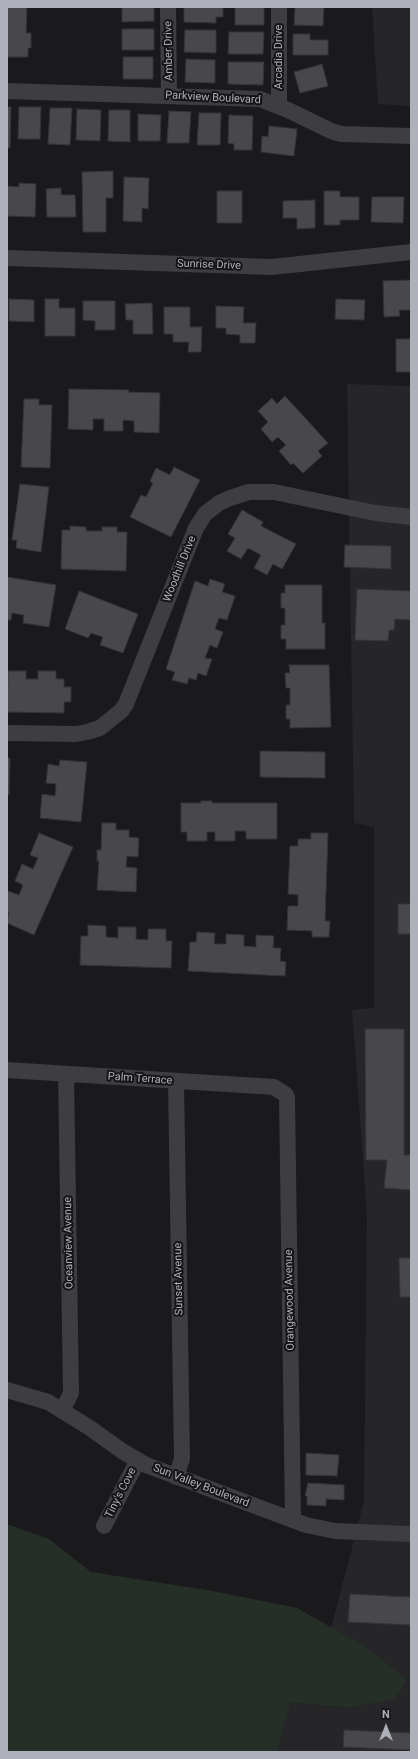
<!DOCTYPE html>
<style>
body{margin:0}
#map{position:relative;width:418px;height:1759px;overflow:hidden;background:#1a1a1c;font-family:Roboto,sans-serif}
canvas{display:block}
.frame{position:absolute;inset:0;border:8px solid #aeb0ba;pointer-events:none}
.north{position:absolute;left:366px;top:1707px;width:40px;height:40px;-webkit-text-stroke:3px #151517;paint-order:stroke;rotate:0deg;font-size:11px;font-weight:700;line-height:16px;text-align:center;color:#aeb0ba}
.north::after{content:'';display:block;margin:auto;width:14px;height:18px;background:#aeb0ba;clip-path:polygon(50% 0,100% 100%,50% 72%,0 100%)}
</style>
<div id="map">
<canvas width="418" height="1759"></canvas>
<div class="frame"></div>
<div class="north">N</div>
</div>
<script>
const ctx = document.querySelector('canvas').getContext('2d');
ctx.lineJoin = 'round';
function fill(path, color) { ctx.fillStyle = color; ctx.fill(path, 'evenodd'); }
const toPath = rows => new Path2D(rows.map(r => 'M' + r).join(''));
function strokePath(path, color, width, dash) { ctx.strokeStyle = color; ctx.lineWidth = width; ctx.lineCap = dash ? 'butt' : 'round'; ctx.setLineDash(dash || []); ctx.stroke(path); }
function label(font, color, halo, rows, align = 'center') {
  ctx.font = font + ' Roboto,sans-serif'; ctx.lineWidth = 4; ctx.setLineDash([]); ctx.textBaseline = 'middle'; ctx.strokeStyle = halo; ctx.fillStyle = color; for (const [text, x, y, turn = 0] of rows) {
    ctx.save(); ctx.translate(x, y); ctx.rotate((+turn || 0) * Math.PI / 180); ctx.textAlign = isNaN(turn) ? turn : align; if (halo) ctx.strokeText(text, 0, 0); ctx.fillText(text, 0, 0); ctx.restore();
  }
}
fill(toPath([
 [372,7,411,7,411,106,378,104],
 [347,384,411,386,411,1526,358,1524,364,1501,367,1215,352,1010,374,1008,374,827,354,823],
 [354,1540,411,1541,411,1752,277,1752,291,1702,346,1708,394,1700,408,1680,366,1647,331,1628]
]), '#262629');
fill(toPath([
 [7,1524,49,1539,91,1572,207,1590,297,1608,366,1647,408,1680,394,1700,346,1708,291,1702,277,1752,7,1752]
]), '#262e28');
const building = toPath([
 [7,7,27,7,26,33,31,33,31,48,28,48,28,57,8,57,7,62,7,7],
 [122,7,154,7,154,21,122,22,122,7],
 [184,7,223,7,223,17,216,17,216,23,184,22,184,7],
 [235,7,264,7,264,25,235,25,235,7],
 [295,7,324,7,323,26,294,25,295,7],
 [122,29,154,29,154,50,122,50,122,29],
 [185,30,216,30,216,53,184,52,185,30],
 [229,32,264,32,263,54,228,54,229,32],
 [293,34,310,34,310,40,328,40,328,55,293,55,293,34],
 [123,57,153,57,153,79,123,79,123,57],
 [186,59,215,60,215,83,185,82,186,59],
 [228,62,264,62,263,85,228,84,228,62],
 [322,64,328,86,300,93,294,72,322,64],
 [7,107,11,107,10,148,7,148,7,107],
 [19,107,41,107,40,139,18,139,19,107],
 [50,108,72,108,70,145,48,144,50,108],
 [77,109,101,110,100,141,76,140,77,109],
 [109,110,130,110,130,142,108,141,109,110],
 [169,111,191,112,189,143,167,143,169,111],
 [199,113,221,113,220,145,197,145,199,113],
 [138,114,161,115,160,141,138,141,138,114],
 [229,115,253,116,252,150,234,150,234,144,228,143,229,115],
 [269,126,297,129,294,156,261,152,262,136,268,137,269,126],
 [113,171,113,198,106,198,106,232,83,232,82,172,113,171],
 [124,177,149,178,148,209,142,208,142,222,123,221,124,177],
 [19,183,36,184,35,217,7,216,7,186,19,187,19,183],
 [61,188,61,195,75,195,76,217,47,217,46,189,61,188],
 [217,191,242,191,242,223,217,223,217,191],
 [324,191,340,191,340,197,359,197,359,220,340,220,340,225,324,225,324,191],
 [372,197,404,197,403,223,371,222,372,197],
 [315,200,315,228,297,229,297,218,283,218,283,201,315,200],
 [411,280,411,310,399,310,400,316,384,317,383,281,411,280],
 [9,299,34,300,34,322,9,321,9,299],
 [45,299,59,299,59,308,75,308,75,336,45,336,45,299],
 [336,299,365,300,364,320,335,319,336,299],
 [83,301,115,301,115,330,95,330,95,321,83,320,83,301],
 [152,303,153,334,133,334,133,320,126,320,125,304,152,303],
 [216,306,244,307,243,323,256,323,255,343,240,343,240,335,226,334,226,328,216,328,216,306],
 [164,307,190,307,190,327,202,327,201,352,188,352,189,342,173,342,173,334,164,334,164,307],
 [396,339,411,339,411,372,396,372,396,339],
 [69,389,129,390,128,392,160,393,159,433,134,432,134,421,123,420,123,431,104,431,104,419,93,419,93,430,68,429,69,389],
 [285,396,328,443,318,451,322,456,303,473,293,463,291,465,279,451,286,445,278,437,272,442,261,429,268,422,258,411,272,398,277,404,285,396],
 [24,399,39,399,39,405,52,405,50,468,21,467,24,399],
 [174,467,200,480,171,537,130,517,141,495,146,497,153,483,150,481,156,468,170,475,174,467],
 [20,484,49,487,41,552,16,548,17,540,12,540,20,484],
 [242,510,263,522,261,526,296,544,282,569,273,564,267,575,254,568,261,555,248,548,241,559,227,551,235,538,228,534,242,510],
 [70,526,86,527,86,531,102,531,102,527,117,527,117,532,127,532,126,571,61,569,62,530,70,530,70,526],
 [345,545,391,546,391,569,344,567,345,545],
 [7,577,56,585,49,627,23,623,24,615,12,613,11,620,7,620,7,577],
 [210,579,225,584,222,592,235,596,227,620,219,618,215,629,223,632,217,648,210,645,205,658,212,659,206,676,198,673,196,680,189,678,187,684,172,680,175,672,166,669,195,581,208,586,210,579],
 [285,585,322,585,322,623,325,623,325,649,286,649,286,639,281,639,281,625,285,625,285,608,281,608,281,593,285,593,285,585],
 [357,589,411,591,411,620,395,619,394,630,389,630,388,641,355,640,357,589],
 [79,591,138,614,123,653,100,645,103,637,91,633,88,638,65,629,79,591],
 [289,665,329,665,331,727,290,728,290,719,286,719,286,705,290,705,290,688,286,688,285,673,290,673,289,665],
 [8,671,26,671,26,679,38,679,38,671,56,671,56,679,64,679,64,687,71,687,71,702,64,702,64,713,7,712,8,671],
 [260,751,325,752,325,778,260,777,260,751],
 [7,758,10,758,9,795,7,795,7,758],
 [60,760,87,762,81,822,40,818,42,794,55,796,56,784,46,783,48,764,59,766,60,760],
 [201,801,212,801,212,803,277,803,277,839,246,839,246,831,235,831,235,841,215,841,215,832,207,832,207,841,187,841,187,832,181,832,181,803,201,803,201,801],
 [102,823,116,823,116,830,129,830,129,837,139,838,138,857,127,856,126,867,137,868,136,892,97,890,99,861,97,861,97,850,101,850,102,823],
 [39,833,73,847,34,935,7,923,9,912,7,911,7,893,8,891,19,895,23,885,15,881,22,864,33,869,38,858,30,855,39,833],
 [311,833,328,833,325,921,330,921,329,937,312,937,312,931,287,930,288,906,298,906,298,895,288,894,290,846,298,846,298,839,311,839,311,833],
 [398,904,411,904,411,934,398,934,398,904],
 [88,925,106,926,106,937,118,938,118,927,136,927,136,939,148,940,148,929,166,929,166,941,172,941,171,968,80,965,81,936,88,936,88,925],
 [197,932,215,933,214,944,226,944,226,934,244,935,244,946,256,947,256,935,274,936,273,948,281,948,280,961,286,962,285,976,188,971,190,942,196,942,197,932],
 [365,1029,404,1029,404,1155,411,1155,411,1190,384,1188,387,1160,366,1160,365,1029],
 [399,1258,411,1258,411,1297,400,1297,399,1258],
 [307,1453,339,1455,337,1476,306,1475,306,1454,307,1453],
 [308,1483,344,1485,344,1500,326,1499,326,1506,307,1505,307,1496,305,1496,308,1483],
 [350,1594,411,1597,411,1625,348,1622,350,1594],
 [344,1730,411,1733,411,1750,343,1747,344,1730]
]);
fill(building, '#47474c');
strokePath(building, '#353438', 1);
strokePath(toPath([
 [168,7,169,96],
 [7,91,260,99,288,110,331,131,341,134,411,136],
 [279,106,279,7],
 [7,258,272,267,411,252],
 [7,733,76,734,87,732,100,728,121,711,126,704,196,528,205,514,219,503,230,498,249,492,274,492,375,513,411,517],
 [7,1070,274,1087,286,1095,287,1098,293,1520],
 [176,1081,182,1459,176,1477],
 [7,1390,48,1402,90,1428,122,1451,146,1465,306,1525,335,1531,411,1534],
 [62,1411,71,1393,66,1074],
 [104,1526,138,1460]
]), '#3d3d42', 16);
label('11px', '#aeb0ba', '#151517', [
 ["Amber Drive",169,51,-91],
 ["Arcadia Drive",279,57,-90],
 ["Parkview Boulevard",213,98,3],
 ["Sunrise Drive",209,265,2],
 ["Woodhill Drive",180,569,-68],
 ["Palm Terrace",140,1079,4],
 ["Oceanview Avenue",69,1243,-91],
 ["Sunset Avenue",179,1279,-91],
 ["Orangewood Avenue",290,1300,-91],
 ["Sun Valley Boulevard",201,1486,21],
 ["Tiny's Cove",121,1493,-63]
]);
</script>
